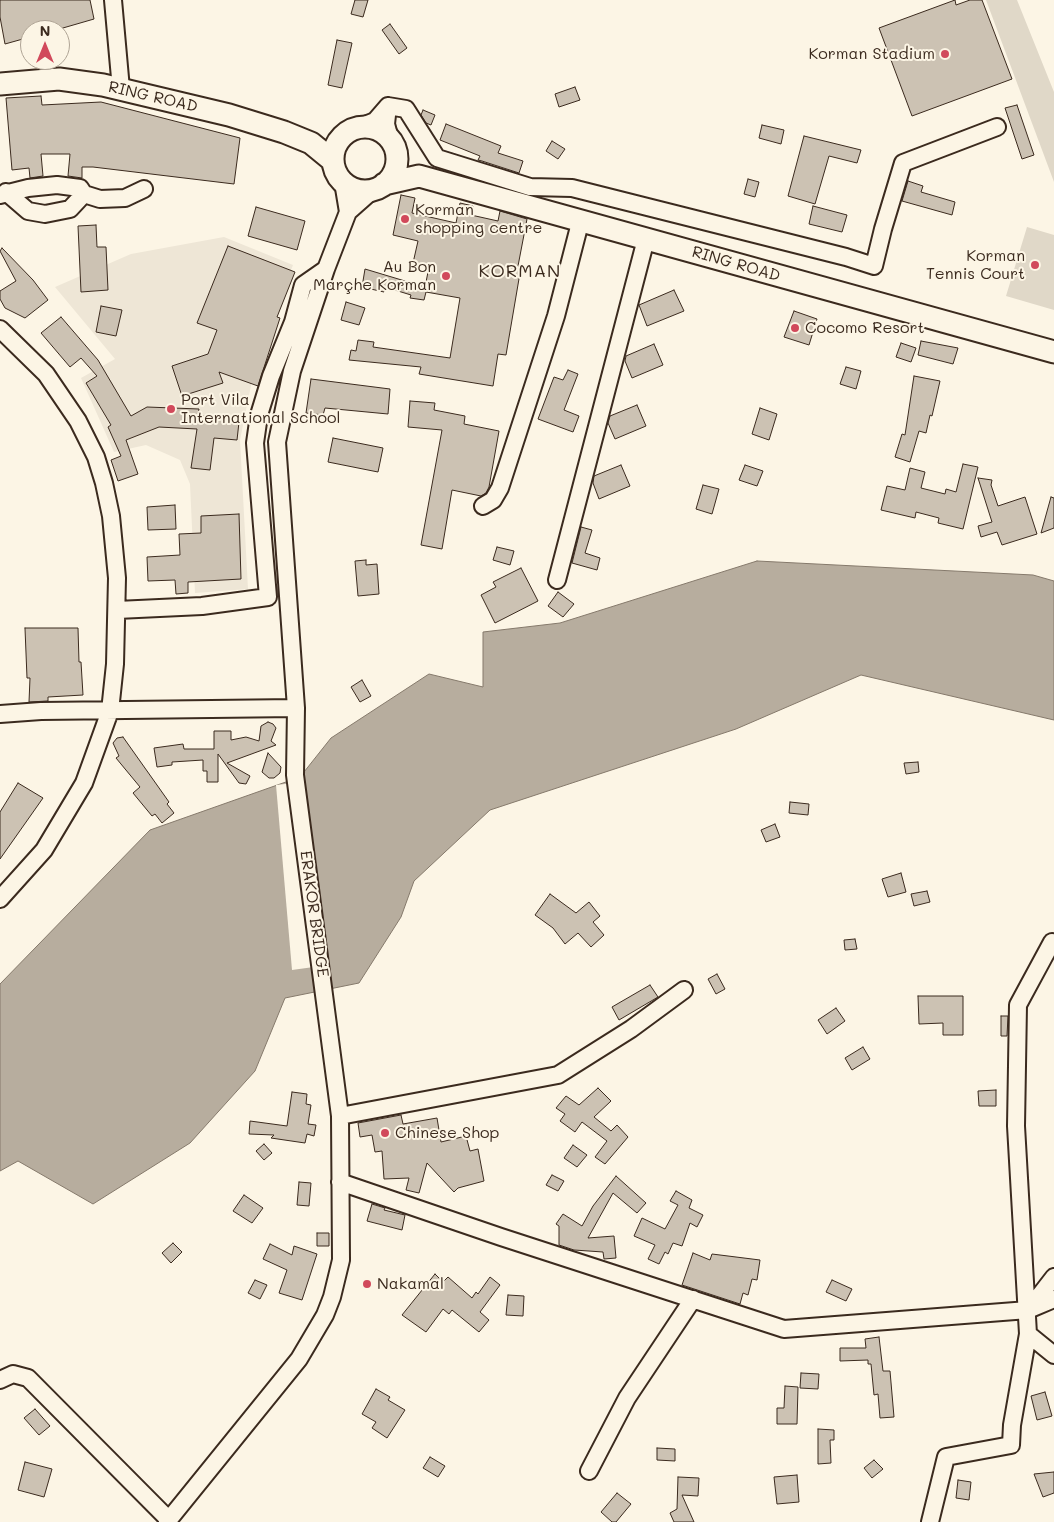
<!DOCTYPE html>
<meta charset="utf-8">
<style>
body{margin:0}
#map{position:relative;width:1054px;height:1522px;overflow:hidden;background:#fcf5e5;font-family:Mali,sans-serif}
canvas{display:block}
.north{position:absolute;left:20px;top:20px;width:50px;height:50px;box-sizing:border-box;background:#fcf5e5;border:1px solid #afa495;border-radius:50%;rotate:0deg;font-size:14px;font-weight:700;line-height:20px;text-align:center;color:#3b2a1e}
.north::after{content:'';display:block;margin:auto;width:18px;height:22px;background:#d1495b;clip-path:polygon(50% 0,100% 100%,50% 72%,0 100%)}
</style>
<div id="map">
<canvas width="1054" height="1522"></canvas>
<div class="north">N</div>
</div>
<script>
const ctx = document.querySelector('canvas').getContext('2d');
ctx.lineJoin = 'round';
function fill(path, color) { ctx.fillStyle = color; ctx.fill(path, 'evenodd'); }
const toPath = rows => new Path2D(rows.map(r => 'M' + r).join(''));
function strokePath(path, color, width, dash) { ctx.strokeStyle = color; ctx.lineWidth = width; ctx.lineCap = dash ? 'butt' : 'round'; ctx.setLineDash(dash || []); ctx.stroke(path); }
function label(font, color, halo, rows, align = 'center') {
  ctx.font = font + ' Mali,sans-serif'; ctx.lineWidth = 4; ctx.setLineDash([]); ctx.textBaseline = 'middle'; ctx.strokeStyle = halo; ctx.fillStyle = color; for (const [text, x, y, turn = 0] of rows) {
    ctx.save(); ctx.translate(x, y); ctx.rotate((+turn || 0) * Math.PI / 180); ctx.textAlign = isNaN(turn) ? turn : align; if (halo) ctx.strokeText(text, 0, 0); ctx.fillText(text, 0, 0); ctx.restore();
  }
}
fill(toPath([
 [224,237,293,265,257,356,240,440,248,589,195,593,190,484,180,460,146,445,114,452,81,378,115,359,55,287,131,254]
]), '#eee6d6');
fill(toPath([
 [986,0,1017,0,1054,92,1054,182],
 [1027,227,1054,235,1054,310,1006,296]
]), '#e0d8c8');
const water = toPath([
 [757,561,1033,575,1054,581,1054,720,861,675,736,729,490,810,414,881,401,917,359,983,285,998,255,1071,190,1143,93,1204,18,1161,0,1171,0,984,150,830,300,777,331,738,429,674,483,687,483,632,560,623,757,561]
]);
fill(water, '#b7ad9e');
strokePath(water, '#85796b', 1);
fill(toPath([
 [303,782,321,966,292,970,276,785]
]), '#fcf5e5');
const building = toPath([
 [0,0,90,0,94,19,56,30,30,30,30,37,5,44,0,17,0,0],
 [355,0,368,0,363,17,351,14,355,0],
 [955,0,956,5,970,0,982,0,1012,79,912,116,879,28,955,0],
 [390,24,407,48,399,54,382,30,390,24],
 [337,40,352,43,342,88,328,85,337,40],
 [575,87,580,100,559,107,555,94,575,87],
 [41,96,42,105,101,102,240,138,234,184,93,167,82,167,82,178,68,176,70,154,41,154,43,176,30,178,29,168,12,170,6,98,41,96],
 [1017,105,1034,155,1022,159,1005,108,1017,105],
 [423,110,435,115,431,125,426,123,421,115,423,110],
 [446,124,501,146,498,153,523,161,519,173,482,161,478,160,480,156,440,140,446,124],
 [762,125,784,130,781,144,759,138,762,125],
 [804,136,861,150,857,163,829,156,815,204,788,196,804,136],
 [552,141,565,149,558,159,546,151,552,141],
 [748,179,759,182,755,197,744,194,748,179],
 [908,181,923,186,921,192,955,202,952,215,902,201,908,181],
 [401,195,415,198,412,213,456,223,460,203,473,206,471,215,498,221,500,211,527,219,518,266,521,267,506,355,498,354,493,386,419,374,421,367,349,360,351,350,356,351,358,340,374,342,373,347,450,358,460,298,426,292,424,300,410,298,411,295,385,287,384,292,362,287,365,269,425,287,429,267,413,263,418,241,393,235,401,195],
 [813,206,847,215,842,232,809,224,813,206],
 [256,207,305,221,297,250,248,236,256,207],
 [96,225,97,247,106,247,108,290,81,292,78,226,96,225],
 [228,246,295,272,277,317,280,318,258,386,219,372,223,383,182,396,172,366,208,354,217,330,197,323,228,246],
 [2,248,33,280,48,300,25,318,5,308,0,299,0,291,16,281,0,251,2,248],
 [674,290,684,311,647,326,639,305,674,290],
 [346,302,365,308,359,325,341,320,346,302],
 [101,306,122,310,116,336,96,332,101,306],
 [794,311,817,319,809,345,784,337,794,311],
 [61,317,98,360,131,416,147,407,199,409,198,415,239,422,237,440,214,438,210,470,191,468,197,429,159,427,126,440,138,474,118,481,111,460,121,456,108,427,111,425,86,383,97,376,81,358,70,367,41,333,61,317],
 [921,341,958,348,953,364,918,355,921,341],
 [901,343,916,348,911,362,896,357,901,343],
 [654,344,663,365,632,378,625,361,626,356,654,344],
 [846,367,861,371,856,389,840,384,846,367],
 [568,370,578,374,564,410,579,416,573,432,538,419,554,377,563,380,568,370],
 [914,376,940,381,932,416,930,415,926,433,919,431,910,462,895,457,902,434,905,435,914,376],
 [311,379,390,389,388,414,325,408,323,415,306,413,311,379],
 [410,401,435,403,434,410,465,416,464,424,499,431,489,487,486,493,481,496,452,490,442,549,421,545,442,430,408,427,410,401],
 [637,405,646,426,615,439,608,423,610,416,637,405],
 [760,408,777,414,769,440,752,434,760,408],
 [333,438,383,448,378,472,328,462,333,438],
 [963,464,978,467,963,529,938,523,939,518,916,512,915,518,881,510,887,486,905,490,910,468,925,472,921,488,945,494,946,489,956,492,963,464],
 [621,465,630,486,599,499,593,483,594,476,621,465],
 [745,465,763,471,757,486,739,480,745,465],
 [978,478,992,480,991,485,998,506,1025,497,1037,534,1002,545,997,532,981,537,978,526,992,522,978,478],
 [703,485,719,489,712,514,696,509,703,485],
 [1051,497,1054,498,1054,528,1041,533,1051,497],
 [175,505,176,529,148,530,147,507,175,505],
 [239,514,241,579,188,582,188,593,176,594,175,580,148,581,147,557,180,555,179,534,201,533,201,516,239,514],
 [581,527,592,530,585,553,600,558,597,570,572,563,581,527],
 [497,547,514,551,510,565,493,560,497,547],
 [366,560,366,565,377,564,379,594,358,596,355,561,366,560],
 [521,568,538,601,495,623,481,595,496,587,493,582,521,568],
 [558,592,574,604,563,617,548,606,558,592],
 [25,628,78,628,79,662,81,662,83,695,48,697,48,701,29,702,30,678,27,678,25,628],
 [362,680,371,696,360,702,351,687,362,680],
 [268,722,273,724,276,728,271,741,276,745,227,763,250,776,246,784,239,783,218,754,218,782,207,782,207,771,203,771,203,760,172,762,172,765,157,767,154,748,183,744,184,749,214,749,214,731,231,731,231,740,246,737,259,741,261,726,268,722],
 [123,737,169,802,167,804,174,813,162,823,155,814,152,816,133,793,140,787,116,758,119,756,113,743,117,738,123,737],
 [268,753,281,767,280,773,274,778,269,778,262,772,268,753],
 [918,762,919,772,906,774,904,763,918,762],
 [18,783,43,798,0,859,0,812,18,783],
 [790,802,809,804,808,815,789,813,790,802],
 [775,824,780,837,766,842,761,830,775,824],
 [901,873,906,892,888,897,882,879,901,873],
 [927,891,930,902,914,906,911,894,927,891],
 [550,894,576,913,589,902,600,916,593,922,604,935,591,947,578,933,565,944,553,928,535,915,550,894],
 [855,939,857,949,845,950,844,940,855,939],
 [717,974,725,989,716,994,708,979,717,974],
 [650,985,658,997,619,1020,612,1007,650,985],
 [918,996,963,996,963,1035,943,1035,943,1023,919,1024,918,996],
 [836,1008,845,1021,827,1034,818,1020,836,1008],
 [1001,1016,1008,1016,1007,1036,1001,1036,1001,1016],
 [863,1047,870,1059,852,1070,845,1058,863,1047],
 [598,1088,611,1101,594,1117,611,1131,617,1125,628,1137,605,1164,595,1157,607,1141,582,1122,575,1132,560,1121,565,1114,556,1108,566,1096,579,1105,598,1088],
 [996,1090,996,1106,979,1106,978,1091,996,1090],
 [292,1092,307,1094,306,1104,311,1105,308,1124,316,1125,314,1136,307,1134,305,1143,271,1138,274,1135,249,1134,250,1121,287,1126,292,1092],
 [401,1115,403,1124,437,1118,441,1142,466,1136,470,1151,478,1149,484,1181,458,1188,454,1192,427,1163,419,1193,406,1190,409,1178,384,1179,382,1151,375,1152,372,1135,360,1137,358,1123,401,1115],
 [264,1144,272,1153,264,1160,256,1151,264,1144],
 [573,1145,587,1155,577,1167,564,1158,573,1145],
 [552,1175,564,1181,558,1191,546,1185,552,1175],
 [616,1176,646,1203,637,1213,613,1193,588,1238,614,1236,616,1258,604,1259,603,1252,574,1250,559,1245,559,1226,556,1224,563,1214,582,1226,593,1206,616,1176],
 [299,1182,311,1183,309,1206,297,1205,299,1182],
 [676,1191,692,1200,689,1208,703,1215,697,1227,690,1223,682,1246,673,1243,668,1254,665,1252,659,1264,648,1259,655,1245,634,1236,642,1218,665,1229,678,1205,670,1201,676,1191],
 [244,1195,263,1208,252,1223,233,1211,244,1195],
 [372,1204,385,1208,384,1210,405,1215,402,1230,367,1221,372,1204],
 [317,1233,329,1233,329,1246,317,1246,317,1233],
 [173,1243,182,1252,171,1263,162,1253,173,1243],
 [270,1244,292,1255,294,1246,317,1254,302,1300,279,1293,287,1270,263,1259,270,1244],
 [693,1253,710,1260,712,1254,760,1260,757,1280,752,1279,748,1295,743,1293,740,1304,682,1285,693,1253],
 [435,1274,443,1282,448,1277,472,1298,476,1292,478,1294,490,1277,500,1285,480,1312,489,1320,479,1332,452,1310,449,1314,443,1309,426,1332,402,1315,435,1274],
 [255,1280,267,1285,260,1299,248,1293,255,1280],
 [832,1280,852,1289,846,1301,826,1292,832,1280],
 [508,1295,524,1296,523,1316,506,1315,508,1295],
 [879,1337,883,1371,890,1371,894,1417,880,1418,878,1394,874,1395,871,1364,868,1364,868,1360,840,1361,840,1348,866,1348,865,1339,879,1337],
 [801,1373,819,1374,818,1389,800,1388,801,1373],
 [785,1386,798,1387,797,1424,777,1424,777,1408,784,1408,785,1386],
 [376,1389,390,1397,388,1400,405,1410,387,1438,372,1428,376,1422,362,1414,376,1389],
 [1045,1392,1052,1416,1037,1420,1031,1396,1045,1392],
 [35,1409,50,1426,39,1435,24,1418,35,1409],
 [818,1429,834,1430,834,1440,830,1440,831,1463,818,1464,818,1429],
 [657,1448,675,1449,675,1461,657,1460,657,1448],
 [430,1457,445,1466,438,1477,423,1468,430,1457],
 [874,1460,883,1469,872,1478,864,1468,874,1460],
 [25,1462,52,1469,44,1497,18,1490,25,1462],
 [1054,1472,1054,1493,1043,1497,1034,1474,1054,1472],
 [797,1475,799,1502,777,1504,774,1477,797,1475],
 [678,1477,699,1478,698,1496,682,1495,694,1522,674,1522,670,1513,677,1509,678,1477],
 [958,1480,971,1482,969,1500,956,1498,958,1480],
 [617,1493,631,1504,616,1522,612,1522,601,1512,617,1493]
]);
fill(building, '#ccc2b3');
strokePath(building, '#3b2a1e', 1);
const minor = toPath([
 [113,0,121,89],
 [388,106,406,109,437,158,530,187,572,188,846,257,874,266,883,229,903,163,997,127],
 [388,106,386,124,390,139],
 [360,127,375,121,388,106],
 [343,182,348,212],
 [6,192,28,211,45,214,70,209,84,194],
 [0,195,28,188,57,185,80,188,84,194,100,199,125,198,144,189],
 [0,329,46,374,78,421,96,457,104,483,111,516,117,578,115,664,110,711,84,783,44,850,0,899],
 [483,506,493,500,500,488,556,316,581,219],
 [557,580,646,239],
 [117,610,202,606,268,597,255,443,259,415,271,376,293,322,303,285,326,269],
 [0,714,41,711,296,708],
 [340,1116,558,1075,631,1029,684,990],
 [340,1182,501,1237,784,1329,1028,1310,1054,1299],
 [1030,1308,1054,1277],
 [1028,1334,1054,1355],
 [0,1380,13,1374,28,1378,169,1520],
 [589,1471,627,1398,693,1299],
 [167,1522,299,1359,325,1315,332,1297,341,1260,340,1116,295,775,296,708,277,442,292,371,326,269,348,212,374,189],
 [930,1522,946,1457,1011,1445,1012,1425,1028,1334,1016,1126,1018,1005,1052,942]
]);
const major = toPath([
 [0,84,59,79,103,85,229,115,284,132,311,143,333,161],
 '333 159a32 32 0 1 1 64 0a32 32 0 1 1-64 0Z',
 [384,184,419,176,1054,352]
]);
strokePath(minor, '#3b2a1e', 20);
strokePath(major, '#3b2a1e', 25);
strokePath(minor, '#fcf5e5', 16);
strokePath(major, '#fcf5e5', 21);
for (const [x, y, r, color] of [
 [945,54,5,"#d1495b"],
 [405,219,5,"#d1495b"],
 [1035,265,5,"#d1495b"],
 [446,276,5,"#d1495b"],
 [795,328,5,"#d1495b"],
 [171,409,5,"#d1495b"],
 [385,1133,5,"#d1495b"],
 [367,1284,5,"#d1495b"]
]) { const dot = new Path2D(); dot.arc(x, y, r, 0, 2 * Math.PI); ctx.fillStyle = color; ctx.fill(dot); strokePath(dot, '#fcf5e5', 2); }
label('16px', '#3b2a1e', '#fcf5e5', [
 ["Korman Stadium",935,54,"right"],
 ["Korman",415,210],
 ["shopping centre",415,228],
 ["Korman",1025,256,"right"],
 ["Tennis Court",1025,274,"right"],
 ["Au Bon",436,267,"right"],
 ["Marçhe Korman",436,285,"right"],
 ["Cocomo Resort",805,328],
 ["Port Vila",181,400],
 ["International School",181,418],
 ["Chinese Shop",395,1133],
 ["Nakamal",377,1284]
], 'left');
label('16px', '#3b2a1e', '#fcf5e5', [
 ["RING ROAD",153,97,13],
 ["RING ROAD",736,264,16],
 ["ERAKOR BRIDGE",314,914,82]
]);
ctx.letterSpacing = '1px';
label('18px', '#3b2a1e', '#fcf5e5', [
 ["KORMAN",520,271]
]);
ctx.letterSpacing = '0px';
</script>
